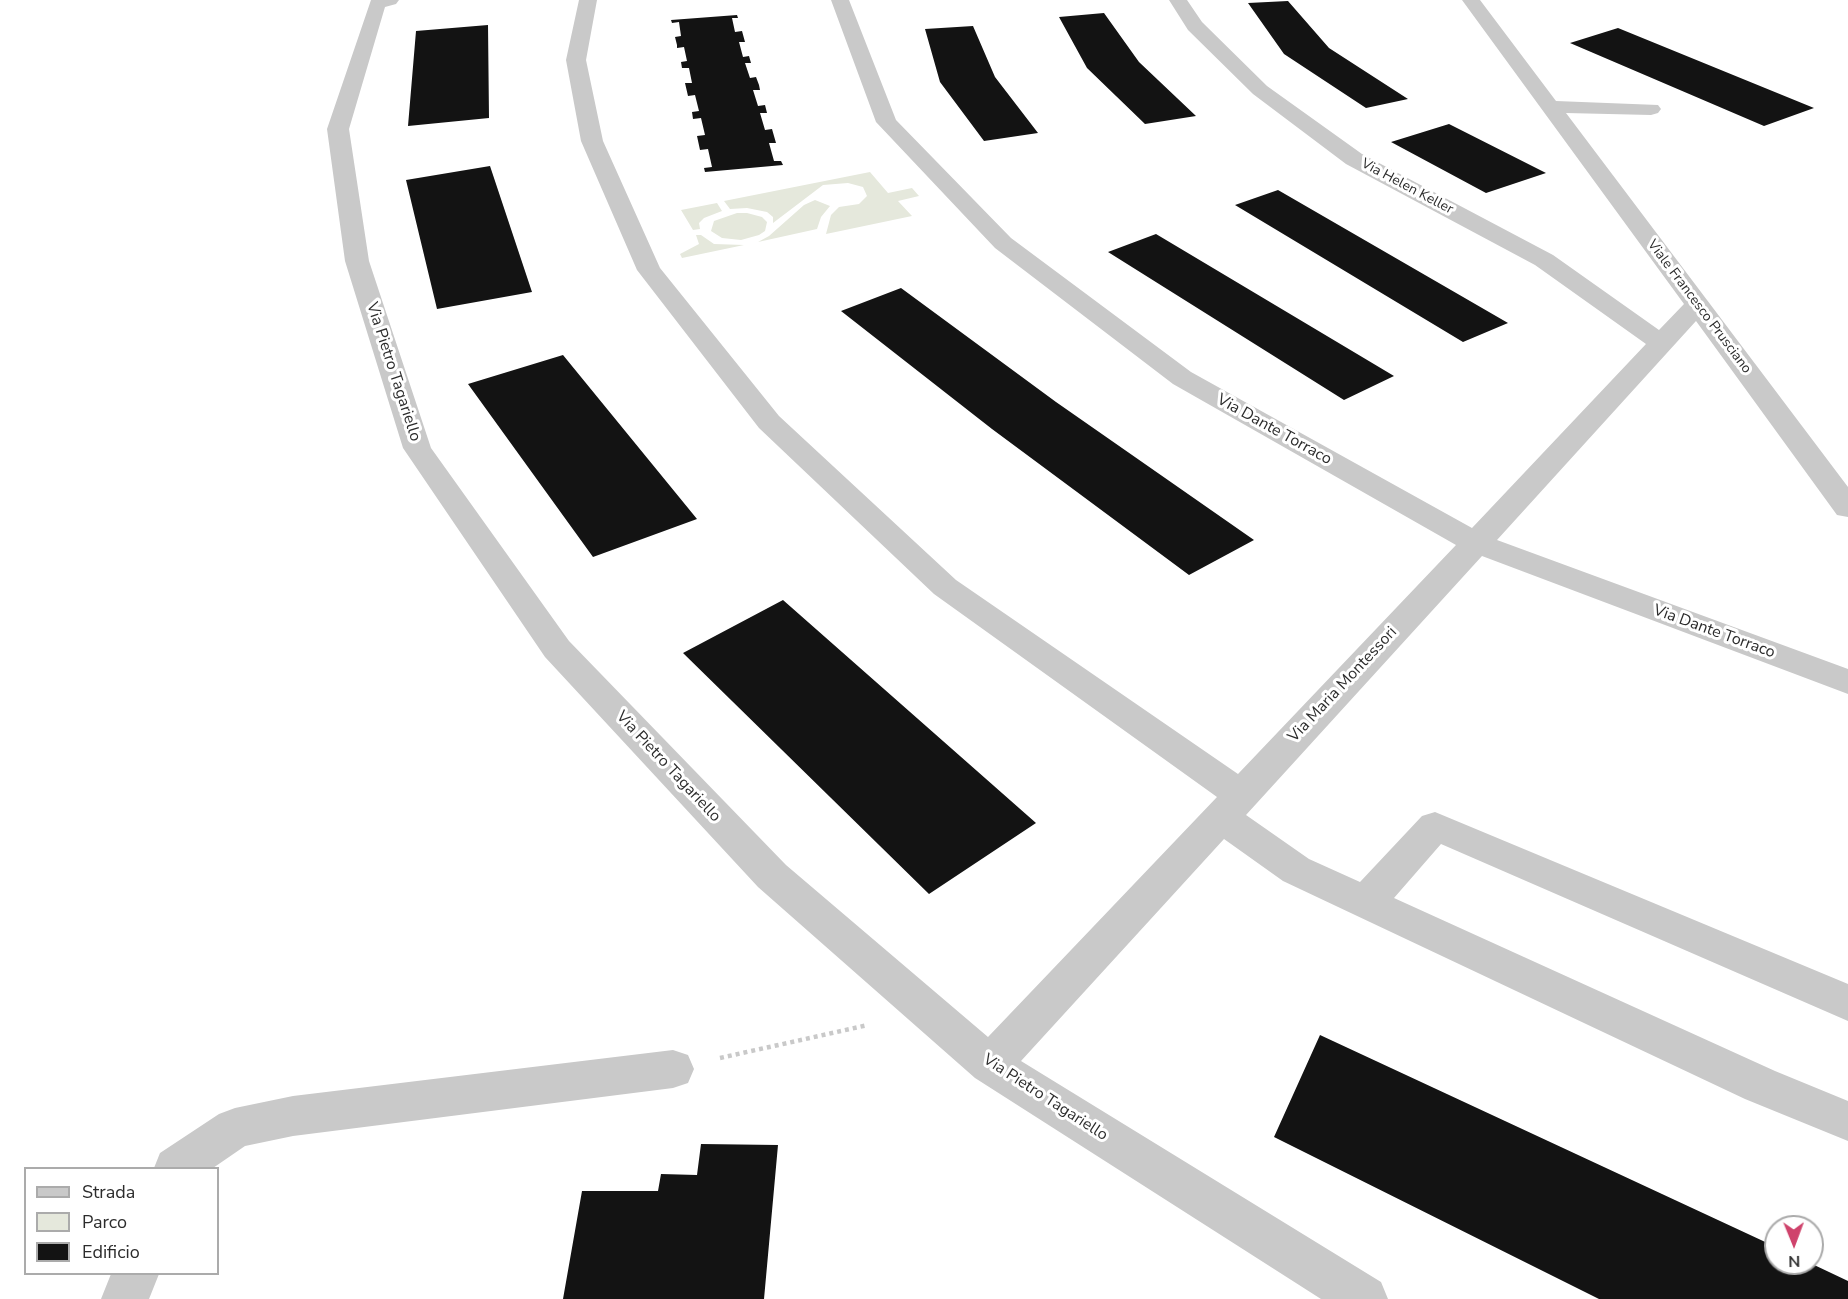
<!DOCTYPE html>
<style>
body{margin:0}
#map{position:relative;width:1848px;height:1299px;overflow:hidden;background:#fff;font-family:"Nunito Sans",sans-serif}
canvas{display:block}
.legend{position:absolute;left:24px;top:1167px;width:195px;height:108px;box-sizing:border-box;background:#fff;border:2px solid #ababab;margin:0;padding:8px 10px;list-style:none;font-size:18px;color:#2c2c2c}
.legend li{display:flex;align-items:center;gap:12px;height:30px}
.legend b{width:30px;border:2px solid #ababab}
.north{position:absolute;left:1764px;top:1215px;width:60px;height:60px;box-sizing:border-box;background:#fff;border:2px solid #ababab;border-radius:50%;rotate:179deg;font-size:16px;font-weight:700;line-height:24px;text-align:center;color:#2c2c2c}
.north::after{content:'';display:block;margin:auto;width:21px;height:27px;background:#cf436c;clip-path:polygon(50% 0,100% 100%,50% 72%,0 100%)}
</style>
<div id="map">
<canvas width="1848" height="1299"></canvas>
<ul class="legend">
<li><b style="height:8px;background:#c9c9c9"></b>Strada</li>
<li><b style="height:16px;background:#e5e8dc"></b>Parco</li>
<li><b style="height:16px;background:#131313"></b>Edificio</li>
</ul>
<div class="north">N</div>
</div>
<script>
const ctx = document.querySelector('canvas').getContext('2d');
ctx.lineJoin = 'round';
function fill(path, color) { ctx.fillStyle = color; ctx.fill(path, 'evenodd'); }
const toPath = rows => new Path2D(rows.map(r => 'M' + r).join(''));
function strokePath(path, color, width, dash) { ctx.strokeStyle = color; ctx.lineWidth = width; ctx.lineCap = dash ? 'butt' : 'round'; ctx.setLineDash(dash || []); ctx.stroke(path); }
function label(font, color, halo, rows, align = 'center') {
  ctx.font = font + ' "Nunito Sans",sans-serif'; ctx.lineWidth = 6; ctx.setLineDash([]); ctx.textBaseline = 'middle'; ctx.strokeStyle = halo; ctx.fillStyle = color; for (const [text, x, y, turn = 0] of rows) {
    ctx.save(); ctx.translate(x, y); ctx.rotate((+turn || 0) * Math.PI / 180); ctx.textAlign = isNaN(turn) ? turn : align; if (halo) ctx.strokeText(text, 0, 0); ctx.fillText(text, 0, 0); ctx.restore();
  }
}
fill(toPath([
 [870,172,888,193,912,188,919,196,898,201,912,216,826,234,831,215,839,207,859,204,867,196,863,187,848,183,823,185,773,223,773,217,767,212,747,208,730,209,724,201],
 [815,200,830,206,821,217,817,229,758,242,769,236,804,205],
 [717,203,722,211,704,218,699,223,700,229,693,230,681,210],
 [737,213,747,213,762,217,767,222,765,231,759,235,741,240,722,238,711,231,714,221],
 [696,235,701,235,714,244,744,245,682,258,680,254,699,244]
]), '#e5e8dc');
fill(toPath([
 [1288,1,1329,48,1408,99,1366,108,1284,54,1248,3],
 [1104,13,1139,62,1196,116,1145,124,1087,68,1059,17],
 [737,15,738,18,732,18,735,32,742,31,745,42,739,42,743,57,749,56,751,63,745,63,750,78,756,77,759,85,760,90,753,90,758,106,765,105,767,113,760,113,765,130,772,129,776,143,769,143,774,161,781,161,783,165,705,172,704,168,712,167,708,149,700,150,697,136,705,135,701,118,693,119,692,112,699,111,695,95,688,96,685,83,692,83,689,68,682,68,681,62,687,61,684,47,677,48,677,45,675,37,681,36,679,22,672,23,671,20],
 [488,25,489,118,408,126,416,31],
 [973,26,995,77,1038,133,984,141,940,82,925,29],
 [1618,28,1814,108,1764,126,1570,43],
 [1449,124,1546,173,1486,193,1391,142],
 [490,166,532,292,437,309,406,180],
 [1278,190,1508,323,1463,342,1235,205],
 [1156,234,1394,376,1344,400,1108,252],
 [901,288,1056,402,1254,540,1189,575,992,429,841,311],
 [563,355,697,519,593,557,468,384],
 [783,600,1036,823,929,894,683,653],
 [1320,1035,1776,1247,1776,1263,1810,1263,1848,1281,1848,1299,1599,1299,1274,1137],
 [701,1144,778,1145,764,1299,563,1299,582,1191,658,1191,661,1174,697,1175]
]), '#131313');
strokePath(toPath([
 [720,1058,868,1025]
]), '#c9c9c9', 4.5, [4, 4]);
fill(toPath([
 [371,0,399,0,396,4,385,7,349,129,369,261,431,448,569,641,786,865,988,1037,1217,797,934,594,759,428,637,270,581,141,566,60,579,0,597,0,586,60,603,141,660,268,779,416,956,580,1238,774,1456,545,1173,384,995,248,876,122,831,0,849,0,896,120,1011,238,1191,372,1472,528,1646,344,1535,265,1346,164,1253,94,1188,30,1169,0,1187,0,1202,22,1267,86,1362,154,1553,255,1659,330,1684,304,1462,0,1480,0,1556,101,1658,105,1661,109,1658,113,1651,115,1566,113,1848,487,1848,517,1837,515,1696,321,1497,540,1848,669,1848,694,1482,556,1246,815,1309,859,1360,882,1422,816,1435,812,1848,984,1848,1021,1441,844,1394,898,1775,1071,1848,1101,1848,1141,1745,1099,1283,881,1224,839,1021,1061,1381,1282,1388,1299,1321,1299,975,1078,758,887,545,657,403,448,345,261,327,129,371,0],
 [673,1050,688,1055,694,1069,688,1083,673,1088,293,1136,245,1146,213,1168,154,1168,160,1153,219,1114,235,1108,293,1096,673,1050],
 [111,1274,159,1274,149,1299,101,1299,111,1274]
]), '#c9c9c9');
label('14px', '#2c2c2c', '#fff', [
 ["Via Helen Keller",1407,187,28],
 ["Viale Francesco Prusciano",1699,307,53]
]);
label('16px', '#2c2c2c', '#fff', [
 ["Via Pietro Tagariello",393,372,72],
 ["Via Dante Torraco",1274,430,29],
 ["Via Dante Torraco",1714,632,20],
 ["Via Maria Montessori",1343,685,-47],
 ["Via Pietro Tagariello",668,767,47],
 ["Via Pietro Tagariello",1045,1098,33]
]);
</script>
